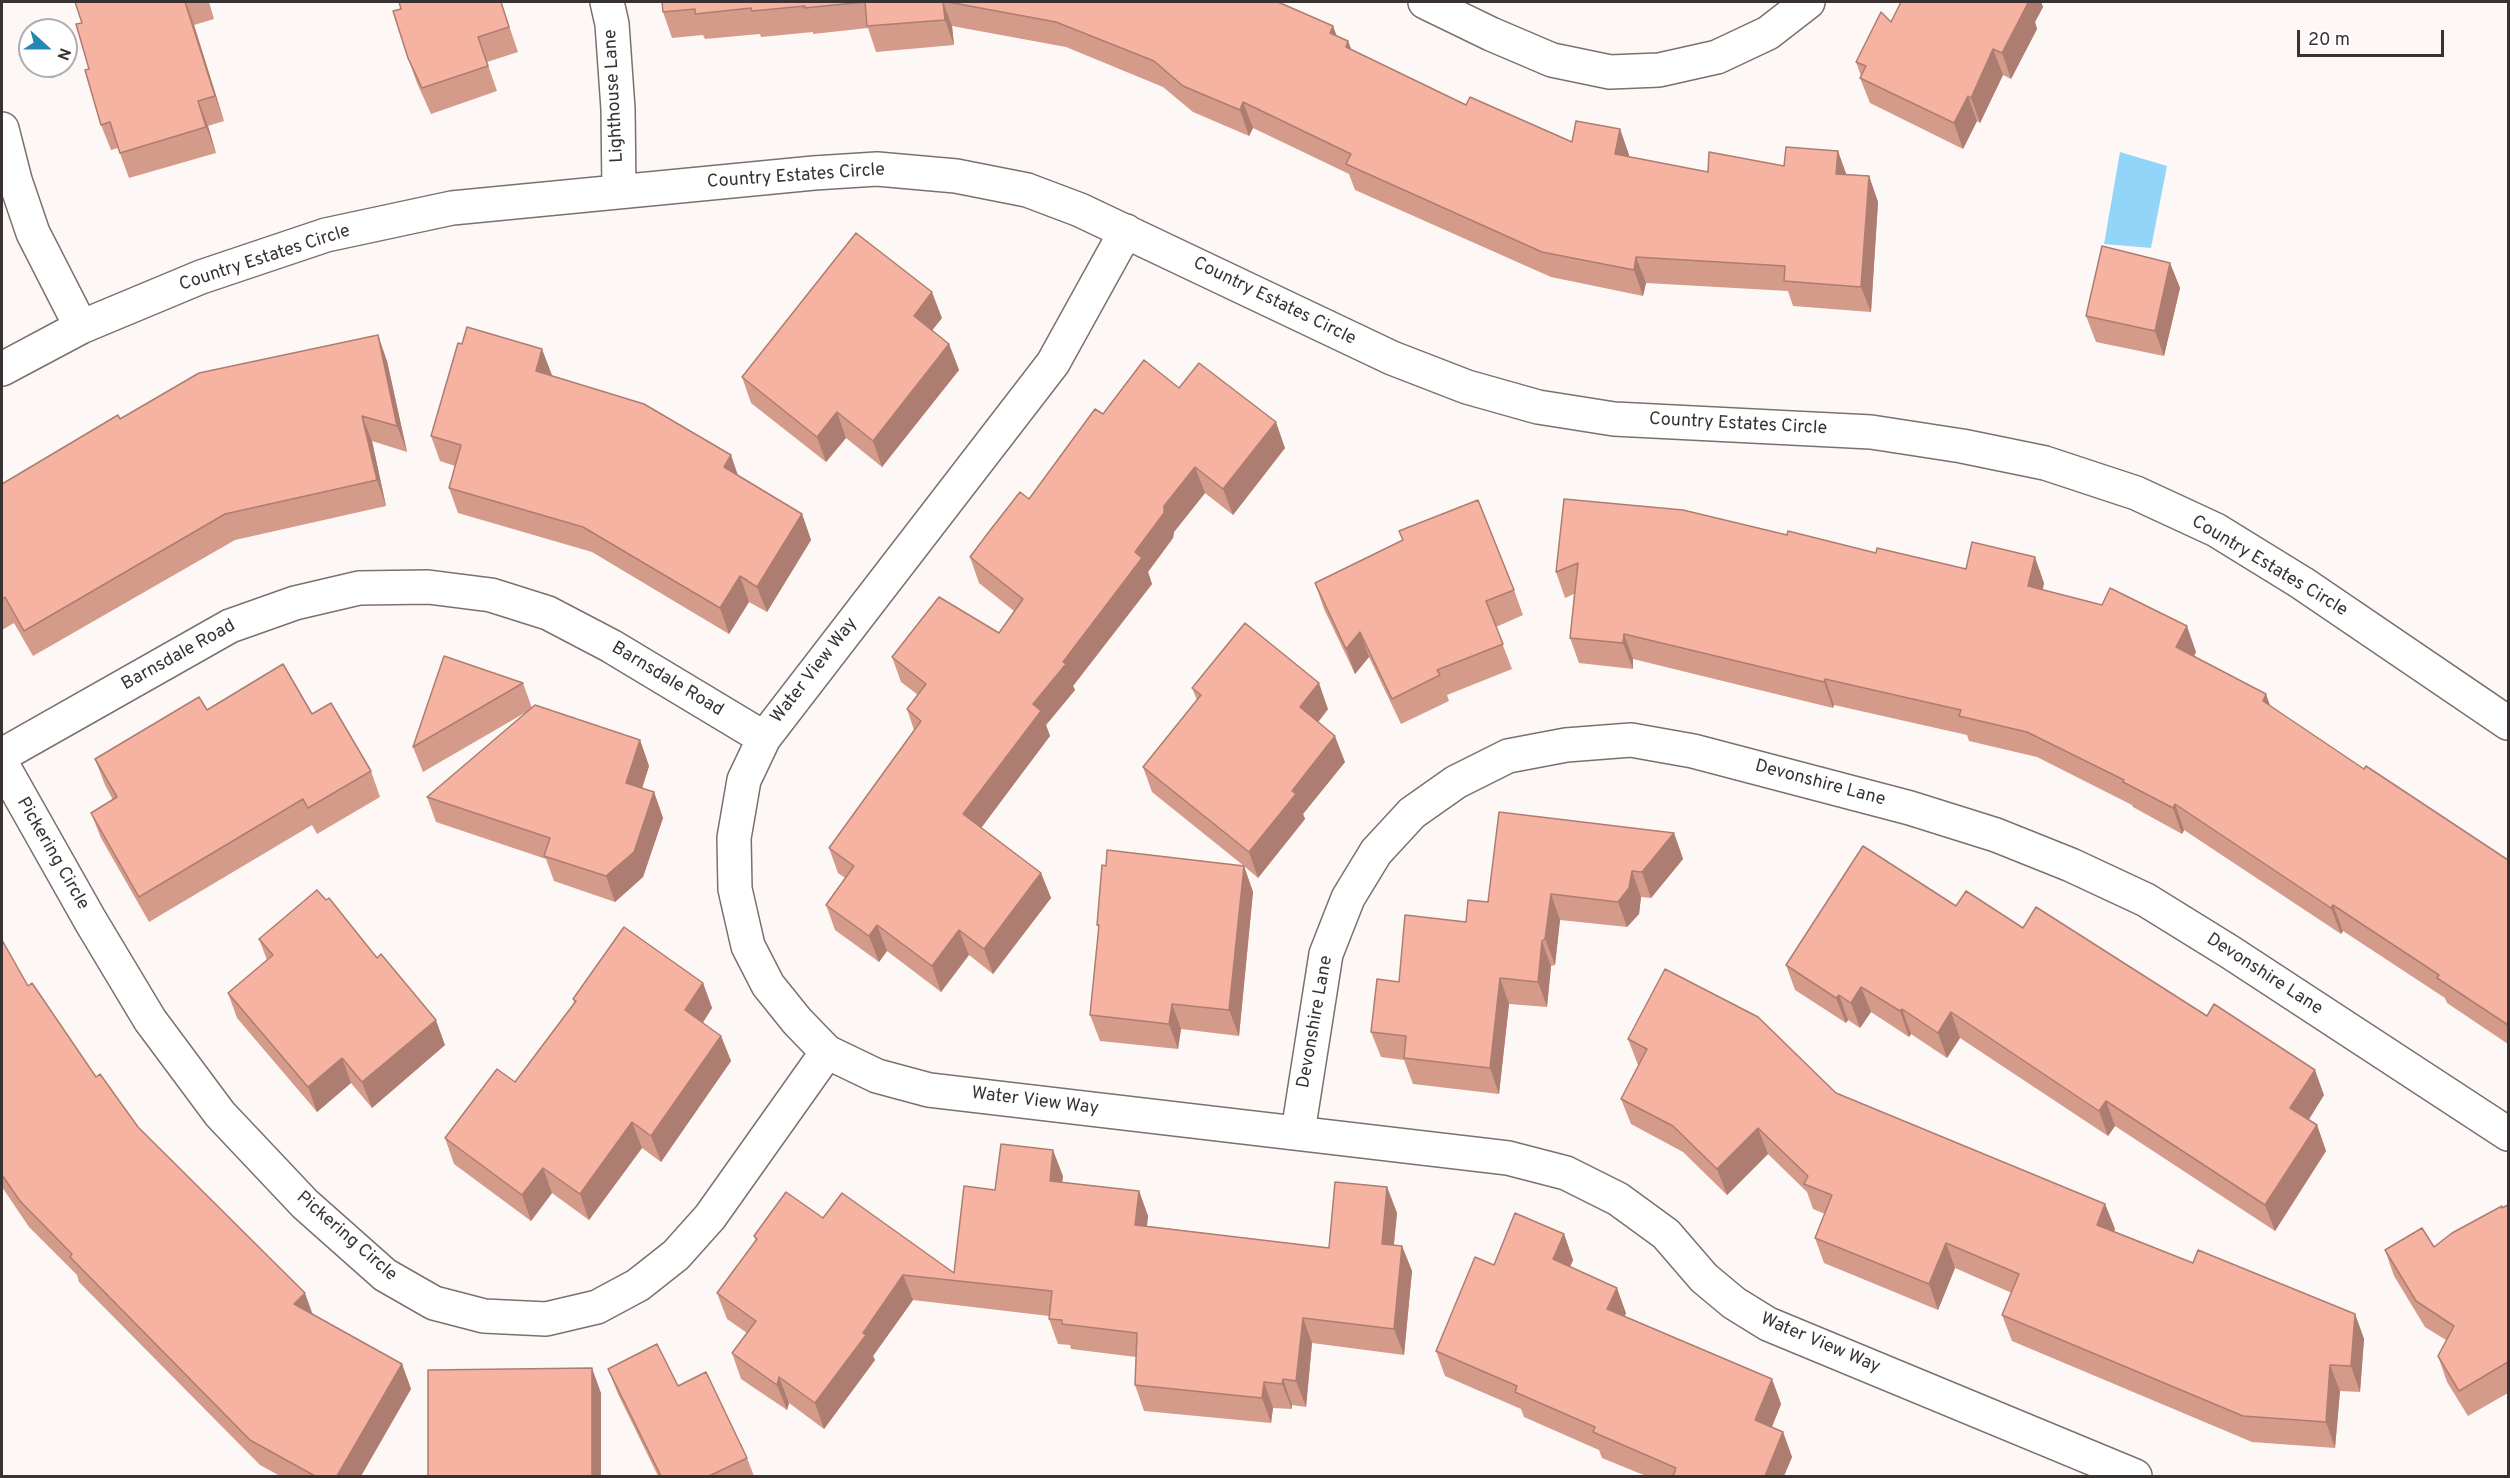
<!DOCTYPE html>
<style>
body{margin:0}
#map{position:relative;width:2510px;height:1478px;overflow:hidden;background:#fdf8f6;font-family:Overpass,sans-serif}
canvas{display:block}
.frame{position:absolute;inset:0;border:3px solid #383332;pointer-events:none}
.north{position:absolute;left:18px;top:18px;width:60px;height:60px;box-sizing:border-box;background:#fff;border:2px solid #afadad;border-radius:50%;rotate:111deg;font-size:16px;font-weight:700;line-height:24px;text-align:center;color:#383332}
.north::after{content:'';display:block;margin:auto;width:21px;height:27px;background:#2688b2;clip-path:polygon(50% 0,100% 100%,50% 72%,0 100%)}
.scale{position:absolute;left:2297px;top:30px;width:147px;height:27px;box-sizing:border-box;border:3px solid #383332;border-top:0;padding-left:8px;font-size:18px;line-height:21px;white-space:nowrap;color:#383332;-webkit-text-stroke:4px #fff;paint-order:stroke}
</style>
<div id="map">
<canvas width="2510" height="1478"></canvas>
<div class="frame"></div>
<div class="north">N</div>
<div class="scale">20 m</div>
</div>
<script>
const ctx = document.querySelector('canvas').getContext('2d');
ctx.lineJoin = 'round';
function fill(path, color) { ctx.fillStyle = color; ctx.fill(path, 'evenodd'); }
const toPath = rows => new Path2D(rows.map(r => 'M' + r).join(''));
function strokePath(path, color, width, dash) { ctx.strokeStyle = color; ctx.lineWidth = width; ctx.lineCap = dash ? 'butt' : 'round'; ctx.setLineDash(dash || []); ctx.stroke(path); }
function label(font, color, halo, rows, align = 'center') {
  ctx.font = font + ' Overpass,sans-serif'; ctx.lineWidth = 4.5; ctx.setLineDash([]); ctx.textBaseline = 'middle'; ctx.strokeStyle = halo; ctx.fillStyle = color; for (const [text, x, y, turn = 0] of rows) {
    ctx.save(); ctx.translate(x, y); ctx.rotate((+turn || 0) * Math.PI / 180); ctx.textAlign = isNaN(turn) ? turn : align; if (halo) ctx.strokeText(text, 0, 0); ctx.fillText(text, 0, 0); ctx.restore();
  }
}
fill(toPath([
 [2120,152,2167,166,2151,248,2104,244]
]), '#92d5f8');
const street = toPath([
 [607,2,612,24,618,109,619,191],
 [1425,2,1491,34,1552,60,1610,72,1659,70,1717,57,1768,33,1808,2],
 [2,129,15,180,33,233,81,327],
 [1126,231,1053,363,764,738,744,780,734,838,735,889,748,946,768,985,797,1021,827,1052,877,1076,929,1090,1508,1158,1566,1173,1618,1199,1666,1234,1704,1278,1734,1303,1768,1324,2135,1476],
 [2,369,81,327,201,277,326,235,452,208,814,173,877,169,956,176,1027,190,1080,210,1392,358,1467,387,1538,407,1614,419,1871,432,1962,446,2045,463,2136,493,2216,530,2302,583,2508,723],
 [2,755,230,626,295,603,359,588,428,587,491,595,548,613,611,646,764,738],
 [2,764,90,920,150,1020,220,1114,305,1204,385,1275,434,1303,484,1316,546,1319,597,1307,638,1285,676,1255,710,1217,827,1052],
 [1298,1132,1326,954,1348,898,1376,852,1412,813,1456,782,1508,756,1566,745,1631,740,1693,751,1910,808,1996,835,2071,865,2146,900,2230,952,2508,1134]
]);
strokePath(street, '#7c706c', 36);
strokePath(street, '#fff', 33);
fill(toPath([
 [75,2,209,2,214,19,194,25,224,121,208,126,216,153,129,178,118,148,111,150,101,125,89,69,82,23],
 [501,2,518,52,487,62,497,91,431,114,417,83,408,58,401,9],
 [662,2,1278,2,1333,26,1337,36,1348,41,1351,49,1466,105,1572,142,1620,129,1629,155,1629,157,1708,172,1784,166,1846,174,1869,176,1878,202,1871,312,1793,306,1788,291,1646,283,1643,296,1551,277,1355,190,1349,174,1253,128,1249,136,1193,112,1163,87,1066,47,952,26,954,45,876,52,868,28,813,34,813,32,761,37,760,34,705,39,703,35,672,38,663,12],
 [1901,2,2041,2,2043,7,2035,22,2037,29,2011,79,2003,75,1980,123,1977,121,1963,149,1870,103,1860,78,1861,76,1856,62,1891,22],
 [2170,263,2180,288,2164,356,2096,342,2086,316],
 [942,318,932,330,949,344,959,370,882,467,846,438,826,462,751,403,742,377],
 [387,361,407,452,372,441,386,506,235,540,33,656,14,623,2,630,2,484,120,419],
 [552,375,551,376,739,476,802,514,811,540,767,612,749,602,729,634,592,552,458,513,449,488,455,466,440,461,431,436],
 [1179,388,1285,448,1233,515,1205,493,1174,532,1173,538,1148,572,1152,584,1073,686,1075,690,1046,725,1050,736,981,827,1041,873,1051,898,993,974,969,955,941,992,887,951,879,962,835,930,826,905,845,878,838,873,829,848,914,730,907,709,918,695,901,682,892,657,999,633,1014,611,979,583,970,557,1029,499,1103,414],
 [1564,499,1787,535,1876,553,2044,583,2043,590,2196,652,2194,656,2364,769,2508,860,2508,1044,2447,1003,2445,998,2343,931,2341,934,2184,830,2182,834,2133,807,2132,805,2037,757,1969,741,1967,735,1834,705,1833,708,1633,659,1633,669,1579,663,1570,638,1574,594,1565,598,1556,572],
 [1403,540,1514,590,1523,615,1496,627,1512,669,1447,695,1449,701,1401,724,1369,657,1355,674,1324,609,1315,583],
 [523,683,532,708,640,740,649,766,642,788,654,792,663,818,643,877,615,902,554,881,546,859,436,822,427,797,528,711,423,772,413,747],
 [1192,688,1328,709,1318,722,1345,762,1303,814,1305,819,1258,878,1244,866,1253,892,1239,1036,1181,1029,1178,1049,1100,1041,1090,1015,1099,930,1097,925,1244,866,1152,792,1143,767,1197,700],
 [207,710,312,714,371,771,380,797,317,834,312,825,149,922,101,838,91,813,113,800,105,785,95,759],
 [1674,833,1683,859,1651,898,1641,897,1639,914,1627,927,1560,920,1555,965,1551,966,1547,1007,1509,1004,1499,1094,1413,1084,1404,1060,1381,1057,1371,1032,1399,982,1488,902],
 [1956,906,2023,928,2324,1095,2308,1120,2317,1125,2326,1151,2275,1231,2115,1126,2108,1136,1960,1038,1947,1058,1911,1034,1909,1037,1871,1012,1860,1028,1848,1020,1846,1023,1795,990,1786,965],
 [259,939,445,1045,372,1108,351,1083,317,1112,237,1018,228,993,267,960],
 [2,940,28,986,96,1077,138,1127,313,1314,402,1364,411,1389,361,1476,280,1476,260,1465,79,1282,77,1275,29,1227,2,1187],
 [703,983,712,1008,703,1023,721,1036,731,1061,661,1162,642,1148,589,1220,552,1193,531,1221,454,1164,445,1138,515,1082,574,1003,573,999],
 [1628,1039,1836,1093,2105,1204,2115,1229,2114,1231,2193,1263,2355,1314,2364,1339,2360,1392,2340,1391,2335,1448,2252,1442,2012,1341,2002,1315,2012,1293,1955,1268,1938,1310,1824,1263,1815,1238,1825,1214,1813,1209,1807,1192,1768,1154,1727,1195,1683,1152,1631,1124,1621,1099,1639,1065,1638,1065],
 [1063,1176,1062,1182,1139,1191,1148,1216,1147,1226,1329,1248,1387,1187,1397,1213,1394,1245,1402,1246,1412,1271,1404,1355,1312,1343,1306,1407,1292,1405,1292,1409,1273,1408,1271,1423,1144,1411,1135,1385,1136,1357,1071,1349,1070,1345,1058,1344,1049,1319,1049,1316,913,1300,873,1356,875,1360,824,1429,789,1403,787,1410,741,1379,732,1353,747,1333,727,1319,717,1293,756,1241,754,1236,823,1218,954,1273,995,1190],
 [2508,1205,2508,1393,2468,1416,2447,1382,2438,1356,2446,1340,2425,1327,2394,1276,2385,1250,2434,1247],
 [1564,1234,1573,1260,1570,1267,1626,1313,1624,1317,1772,1379,1781,1404,1772,1427,1783,1432,1792,1457,1784,1476,1646,1476,1602,1458,1599,1450,1524,1417,1521,1409,1445,1376,1436,1351,1494,1265],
 [608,1369,678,1386,747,1458,754,1476,658,1476,618,1394]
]), '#d49a8a');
fill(toPath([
 [186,2,194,25,224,121,215,96],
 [943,2,952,26,954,45,945,20],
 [2023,2,2041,2,2043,7,2035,22,2037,29,2011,79,2002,53],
 [1333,26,1342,52,1330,33],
 [1348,41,1358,67,1346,47],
 [1993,49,2003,75,1980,123,1971,98],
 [1968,96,1977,121,1963,149,1954,123],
 [198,101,208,126,216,153,206,127],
 [1243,102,1253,128,1249,136,1240,110],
 [1620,129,1629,155,1624,180,1615,154],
 [1838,151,1847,176,1836,174],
 [1869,176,1878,202,1871,312,1861,287],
 [1636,257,1646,283,1643,296,1634,270],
 [2170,263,2180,288,2164,356,2155,331],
 [932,292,942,318,923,342,914,316],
 [378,335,387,361,407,452,397,426],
 [949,344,959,370,882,467,873,441],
 [542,349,552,375,545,397,536,371],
 [837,412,846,438,826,462,817,437],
 [362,416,372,441,386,506,377,480],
 [1276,422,1285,448,1233,515,1223,489],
 [731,455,740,481,724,467],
 [1195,467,1205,493,1174,532,1173,538,1148,572,1152,584,1073,686,1075,690,1046,725,1050,736,973,839,963,814,1033,704,1063,662,1164,506],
 [802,514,811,540,767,612,757,587],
 [2035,557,2044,583,2037,612,2028,586],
 [740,576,749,602,729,634,720,608],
 [2187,626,2196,652,2186,672,2176,647],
 [1360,632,1369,657,1355,674,1346,649],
 [1624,634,1633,659,1633,669,1623,643],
 [1825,679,1834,705,1833,708,1824,682],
 [1319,683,1328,709,1310,733,1300,707],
 [2266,694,2275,719,2263,701],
 [1335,736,1345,762,1303,814,1305,819,1258,878,1249,852,1292,791],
 [640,740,649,766,636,808,626,783],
 [654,792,663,818,643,877,615,902,606,876],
 [2175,804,2184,830,2182,834,2173,808],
 [1674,833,1683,859,1651,898,1642,872],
 [1244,866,1253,892,1239,1036,1229,1010],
 [1632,871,1641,897,1639,914,1627,927,1618,902],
 [1041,873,1051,898,993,974,984,949],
 [1551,894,1560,920,1555,965,1545,939],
 [2333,905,2343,931,2341,934,2331,908],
 [877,925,887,951,879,962,869,936],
 [959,930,969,955,941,992,932,966],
 [1542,941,1551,966,1547,1007,1538,982],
 [1500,978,1509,1004,1499,1094,1490,1068],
 [703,983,712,1008,694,1035,685,1010],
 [1861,987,1871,1012,1860,1028,1851,1003],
 [1839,995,1848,1020,1846,1023,1836,998],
 [1172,1004,1181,1029,1178,1049,1169,1024],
 [1902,1009,1911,1034,1909,1037,1900,1011],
 [1951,1012,1960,1038,1947,1058,1938,1033],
 [436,1020,445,1045,372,1108,362,1082],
 [721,1036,731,1061,661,1162,651,1136],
 [342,1058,351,1083,317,1112,308,1087],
 [2315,1070,2324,1095,2300,1134,2290,1108],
 [2106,1101,2115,1126,2108,1136,2099,1111],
 [632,1122,642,1148,589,1220,580,1194],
 [2317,1125,2326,1151,2275,1231,2265,1205],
 [1758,1128,1768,1154,1727,1195,1717,1169],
 [1053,1150,1063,1176,1059,1206,1050,1181],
 [543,1168,552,1193,531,1221,522,1195],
 [1387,1187,1397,1213,1391,1270,1382,1244],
 [1139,1191,1148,1216,1144,1251,1135,1225],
 [2105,1204,2115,1229,2106,1250,2097,1225],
 [1564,1234,1573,1260,1562,1285,1553,1259],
 [1946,1243,1955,1268,1938,1310,1929,1284],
 [1402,1246,1412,1271,1404,1355,1394,1329],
 [903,1275,913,1300,873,1356,875,1360,824,1429,815,1403],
 [1617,1288,1626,1313,1617,1335,1607,1309],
 [305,1293,314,1318,294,1304],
 [2355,1314,2364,1339,2360,1392,2351,1366],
 [1303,1318,1312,1343,1306,1407,1296,1381],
 [402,1364,411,1389,361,1476,337,1476],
 [2330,1365,2340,1391,2335,1448,2326,1422],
 [592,1368,601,1393,601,1476,592,1476],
 [779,1377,789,1403,787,1410,777,1385],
 [1283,1379,1292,1405,1292,1409,1282,1384],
 [1772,1379,1781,1404,1764,1446,1755,1420],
 [1264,1382,1273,1408,1271,1423,1262,1398],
 [1783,1432,1792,1457,1784,1476,1765,1476]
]), '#ad7d71');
const building = toPath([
 [75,2,185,2,215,96,198,101,206,127,120,153,110,122,101,125,85,70,89,69,76,24,82,23,75,2],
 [399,2,501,2,509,27,478,37,488,66,422,88,408,58,393,11,401,9,399,2],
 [662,2,865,2,804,8,805,6,752,11,751,8,695,14,695,9,663,12,662,2],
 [865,2,943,2,945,20,867,26,865,2],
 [948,2,1278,2,1333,26,1330,33,1348,41,1346,47,1466,105,1470,97,1572,142,1576,121,1620,129,1615,154,1708,172,1709,152,1784,166,1786,147,1838,151,1836,174,1869,176,1861,287,1784,281,1785,266,1636,257,1634,270,1542,252,1346,164,1351,154,1243,102,1240,110,1183,86,1154,61,1056,22,948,2],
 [1901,2,2024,2,2028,3,2002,53,1993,49,1971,98,1968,96,1954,123,1860,78,1866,66,1856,62,1881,12,1891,22,1901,2],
 [856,233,932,292,914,316,949,344,873,441,837,412,817,437,742,377,856,233],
 [2102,246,2170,263,2155,331,2086,316,2102,246],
 [467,327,542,349,536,371,644,404,731,455,724,467,802,514,757,587,740,576,720,608,583,527,449,488,461,445,431,436,458,343,462,344,467,327],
 [378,335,397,426,362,416,377,480,225,514,24,631,5,597,2,599,2,484,118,415,120,419,199,373,378,335],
 [1144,360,1179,388,1199,363,1276,422,1223,489,1195,467,1164,506,1164,513,1135,552,1142,558,1063,662,1066,664,1033,704,1041,711,963,814,1041,873,984,949,959,930,932,966,877,925,869,936,826,905,854,866,829,848,921,721,907,709,926,684,892,657,939,597,999,633,1023,599,970,557,988,533,1020,492,1029,499,1095,409,1103,414,1144,360],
 [1564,499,1683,510,1787,535,1788,531,1876,553,1877,548,1966,569,1972,542,2035,557,2028,586,2102,605,2110,588,2187,626,2176,647,2266,694,2263,701,2364,769,2366,766,2508,860,2508,1025,2437,978,2439,975,2333,905,2331,908,2175,804,2173,808,2123,782,2124,780,2027,732,1959,716,1961,710,1825,679,1824,682,1624,634,1623,643,1570,638,1578,563,1556,572,1564,499],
 [1478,500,1514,590,1486,601,1503,644,1437,670,1440,675,1392,699,1360,632,1346,649,1315,583,1403,540,1399,531,1478,500],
 [1245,623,1319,683,1300,707,1335,736,1292,791,1296,794,1249,852,1143,767,1201,695,1192,688,1245,623],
 [444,656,523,683,413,747,444,656],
 [283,664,312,714,331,703,371,771,308,808,303,799,139,897,91,813,117,797,95,759,199,697,207,710,283,664],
 [535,705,640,740,626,783,654,792,634,852,606,876,544,856,550,838,427,797,535,705],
 [1499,812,1674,833,1642,872,1632,871,1629,888,1618,902,1551,894,1545,939,1542,941,1538,982,1500,978,1490,1068,1404,1058,1406,1036,1371,1032,1377,979,1399,982,1405,915,1466,922,1468,900,1488,902,1499,812],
 [1863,846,1956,906,1966,891,2023,928,2036,907,2207,1016,2214,1004,2315,1070,2290,1108,2317,1125,2265,1205,2106,1101,2099,1111,1951,1012,1938,1033,1902,1009,1900,1011,1861,987,1851,1003,1839,995,1836,998,1786,965,1863,846],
 [1107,850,1244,866,1229,1010,1172,1004,1169,1024,1090,1015,1099,925,1097,925,1102,865,1106,866,1107,850],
 [317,890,326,900,329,898,377,958,381,954,436,1020,362,1082,342,1058,308,1087,228,993,273,955,259,939,317,890],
 [624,927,703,983,685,1010,721,1036,651,1136,632,1122,580,1194,543,1168,522,1195,445,1138,497,1069,515,1082,576,1001,573,999,624,927],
 [2,940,28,986,32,983,96,1077,100,1074,138,1127,305,1293,294,1304,402,1364,337,1476,315,1476,250,1440,70,1257,72,1254,20,1201,2,1175,2,940],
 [1665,969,1758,1017,1836,1093,2105,1204,2097,1225,2193,1263,2198,1250,2355,1314,2351,1366,2330,1365,2326,1422,2243,1416,2002,1315,2019,1274,1946,1243,1929,1284,1815,1238,1832,1195,1804,1184,1808,1176,1758,1128,1717,1169,1673,1126,1621,1099,1647,1049,1628,1039,1665,969],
 [1001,1144,1053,1150,1050,1181,1139,1191,1135,1225,1329,1248,1335,1182,1387,1187,1382,1244,1402,1246,1394,1329,1303,1318,1296,1381,1283,1379,1282,1384,1264,1382,1262,1398,1135,1385,1137,1333,1062,1324,1062,1320,1049,1319,1052,1291,903,1275,863,1333,866,1335,815,1403,779,1377,777,1385,732,1353,756,1321,717,1293,757,1239,754,1236,786,1192,823,1218,842,1193,954,1273,964,1186,995,1190,1001,1144],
 [2508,1205,2508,1362,2459,1391,2438,1356,2454,1326,2416,1301,2385,1250,2422,1228,2434,1247,2452,1233,2502,1206,2502,1208,2508,1205],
 [1515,1213,1564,1234,1553,1259,1617,1288,1607,1309,1772,1379,1755,1420,1783,1432,1765,1476,1673,1476,1676,1468,1593,1432,1595,1427,1515,1392,1517,1386,1436,1351,1475,1257,1494,1265,1515,1213],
 [657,1344,678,1386,706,1372,747,1458,709,1476,661,1476,608,1369,657,1344],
 [592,1368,592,1476,428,1476,428,1370,592,1368]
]);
fill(building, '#f7b3a1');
strokePath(building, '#ad7d71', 1.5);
label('18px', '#383332', '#fff', [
 ["Lighthouse Lane",615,96,-93],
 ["Country Estates Circle",796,177,-4],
 ["Country Estates Circle",265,259,-18],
 ["Country Estates Circle",1274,302,26],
 ["Country Estates Circle",1738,425,3],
 ["Country Estates Circle",2269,567,31],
 ["Barnsdale Road",179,656,-29],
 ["Water View Way",815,671,-52],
 ["Barnsdale Road",667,680,31],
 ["Devonshire Lane",1820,784,15],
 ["Pickering Circle",52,854,60],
 ["Devonshire Lane",2264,975,33],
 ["Devonshire Lane",1316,1022,-80],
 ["Water View Way",1035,1102,7],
 ["Pickering Circle",346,1237,41],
 ["Water View Way",1820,1344,23]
]);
</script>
